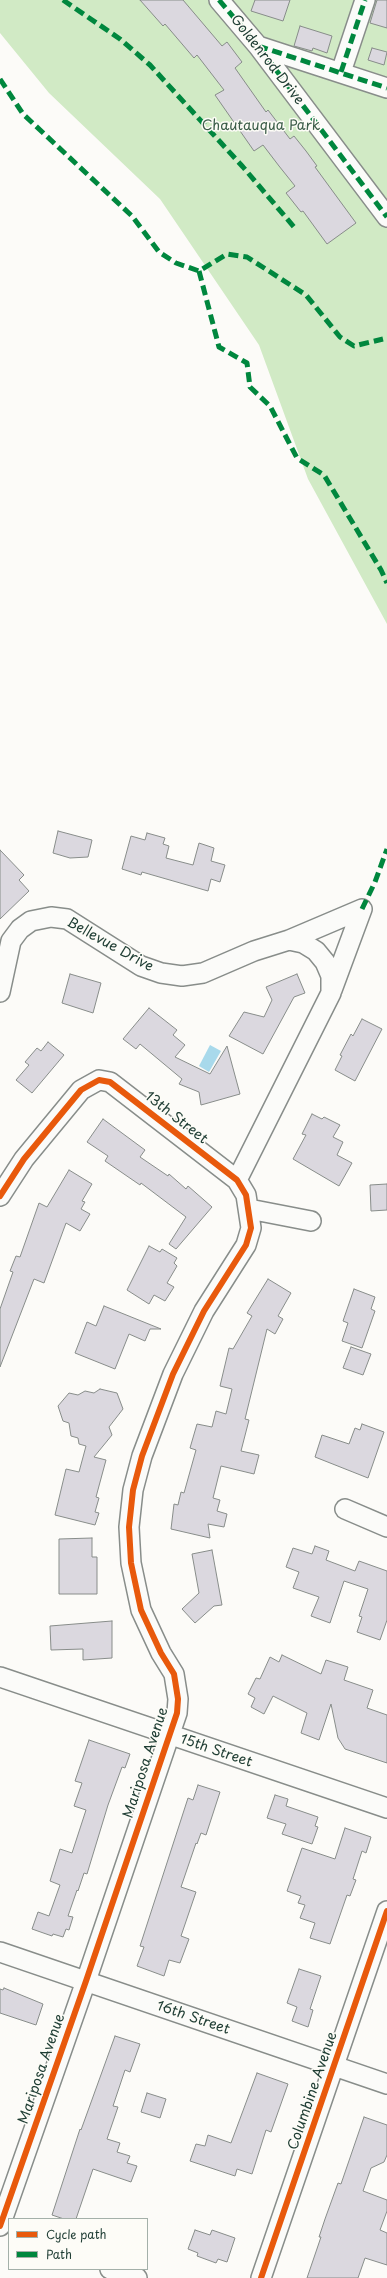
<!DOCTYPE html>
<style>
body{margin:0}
#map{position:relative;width:387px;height:2278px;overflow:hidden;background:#fcfbf8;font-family:"Playpen Sans",sans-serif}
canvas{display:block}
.legend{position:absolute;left:8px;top:2218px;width:140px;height:52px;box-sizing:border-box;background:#fdfcf7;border:1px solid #a4b0a9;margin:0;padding:5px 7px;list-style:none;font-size:12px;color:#1f3d34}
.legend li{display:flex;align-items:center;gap:8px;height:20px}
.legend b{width:20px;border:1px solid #a4b0a9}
</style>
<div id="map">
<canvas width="387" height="2278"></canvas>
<ul class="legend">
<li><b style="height:5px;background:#e8590c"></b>Cycle path</li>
<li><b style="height:5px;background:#00873e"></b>Path</li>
</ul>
</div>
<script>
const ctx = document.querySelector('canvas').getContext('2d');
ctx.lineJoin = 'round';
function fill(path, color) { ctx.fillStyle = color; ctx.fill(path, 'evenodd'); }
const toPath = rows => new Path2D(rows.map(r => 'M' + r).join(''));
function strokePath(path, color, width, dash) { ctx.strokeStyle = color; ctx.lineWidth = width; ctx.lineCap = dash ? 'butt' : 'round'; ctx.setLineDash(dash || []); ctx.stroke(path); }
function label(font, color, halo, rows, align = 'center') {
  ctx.font = font + ' "Playpen Sans",sans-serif'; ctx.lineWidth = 3; ctx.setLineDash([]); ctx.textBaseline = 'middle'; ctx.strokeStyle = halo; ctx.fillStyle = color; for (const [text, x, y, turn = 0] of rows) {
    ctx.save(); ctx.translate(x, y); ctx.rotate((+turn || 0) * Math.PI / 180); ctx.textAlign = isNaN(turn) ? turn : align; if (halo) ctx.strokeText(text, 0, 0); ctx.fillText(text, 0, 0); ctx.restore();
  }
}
fill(toPath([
 [0,0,387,0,387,624,308,479,259,345,160,199,49,93,0,33]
]), '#d1eac5');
fill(toPath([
 [210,1045,221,1051,209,1072,199,1066]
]), '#a8d9eb');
const building = toPath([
 [140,0,183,0,222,46,227,42,242,62,235,68,266,112,268,110,290,139,294,136,306,151,317,166,315,167,356,223,327,244,303,211,301,212,286,193,295,186,279,166,263,145,254,151,215,95,224,90,197,55,194,58,165,24,163,26,140,0],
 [255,0,290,0,283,21,251,11,255,0],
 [377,0,387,0,387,28,370,23,377,0],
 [300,26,332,36,327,53,313,48,312,51,294,46,300,26],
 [372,48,387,52,384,65,368,60,372,48],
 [58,831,92,840,88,857,70,858,53,853,58,831],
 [147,833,165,838,163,844,169,846,166,858,193,865,199,843,214,848,211,861,225,865,220,882,211,879,208,891,142,872,141,875,122,869,131,836,145,840,147,833],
 [0,850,24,875,19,880,29,891,0,919,0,850],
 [70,974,101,983,93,1013,62,1003,70,974],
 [297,974,305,993,294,997,263,1054,229,1036,244,1012,264,1017,272,1000,266,987,297,974],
 [149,1008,177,1030,173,1035,185,1045,175,1057,210,1074,227,1046,240,1094,201,1105,199,1092,179,1084,182,1079,140,1044,136,1049,123,1039,149,1008],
 [362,1019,382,1029,355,1081,335,1070,342,1056,340,1055,351,1034,353,1036,362,1019],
 [48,1042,64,1055,32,1093,16,1080,29,1065,25,1062,37,1048,41,1051,48,1042],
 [312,1114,322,1119,324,1117,340,1125,333,1137,343,1142,337,1155,352,1163,339,1186,293,1159,306,1135,302,1134,312,1114],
 [103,1119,145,1150,140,1157,168,1176,169,1174,186,1189,188,1186,212,1207,176,1249,169,1244,186,1217,141,1183,140,1185,105,1161,108,1156,87,1142,103,1119],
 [69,1170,92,1184,82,1201,85,1202,81,1209,90,1214,80,1231,66,1223,44,1283,34,1279,0,1367,0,1309,13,1272,10,1271,16,1256,20,1257,39,1203,47,1207,69,1170],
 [387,1184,387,1210,371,1211,370,1185,387,1184],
 [149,1246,160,1252,162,1249,177,1258,174,1263,177,1266,167,1283,174,1287,165,1301,154,1295,149,1304,127,1290,149,1246],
 [268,1279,291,1293,278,1316,283,1319,275,1334,267,1329,245,1419,249,1420,241,1451,259,1455,254,1474,221,1466,213,1498,220,1500,217,1511,227,1514,224,1527,208,1524,210,1538,171,1529,174,1504,178,1505,181,1492,184,1493,196,1450,190,1448,197,1424,212,1427,216,1411,226,1414,232,1389,220,1386,229,1348,233,1349,252,1316,247,1313,268,1279],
 [354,1289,375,1297,371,1309,375,1311,362,1348,342,1341,348,1323,343,1321,354,1289],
 [104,1306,161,1329,150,1329,145,1341,129,1334,115,1369,75,1353,87,1322,96,1326,104,1306],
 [351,1347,371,1354,363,1375,343,1368,351,1347],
 [100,1389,117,1393,123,1409,109,1427,112,1435,94,1457,106,1460,96,1497,99,1498,95,1512,99,1513,95,1525,55,1515,66,1469,79,1472,86,1446,79,1444,78,1438,71,1436,69,1423,63,1421,58,1406,69,1393,78,1395,85,1391,94,1393,100,1389],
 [362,1424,384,1432,368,1478,315,1457,322,1435,349,1444,355,1428,360,1430,362,1424],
 [92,1538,92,1557,97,1557,97,1594,59,1594,59,1539,92,1538],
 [315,1546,329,1551,326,1560,355,1571,359,1561,387,1571,387,1620,380,1640,357,1632,362,1617,359,1616,368,1589,344,1581,330,1623,311,1616,319,1597,293,1588,299,1572,286,1567,293,1548,312,1554,315,1546],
 [212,1550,222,1605,214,1606,195,1623,182,1609,199,1593,192,1554,212,1550],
 [112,1621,112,1658,83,1660,83,1649,51,1650,50,1626,112,1621],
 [282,1655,321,1674,326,1660,348,1667,344,1680,373,1690,367,1708,387,1715,387,1763,345,1749,338,1738,331,1704,319,1740,301,1733,307,1713,273,1696,264,1714,251,1707,255,1698,248,1694,256,1678,260,1679,270,1657,279,1662,282,1655],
 [89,1740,130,1754,125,1768,122,1767,108,1805,87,1874,84,1873,78,1891,77,1890,68,1916,73,1917,69,1930,66,1929,63,1937,53,1934,52,1936,32,1929,38,1912,49,1916,60,1885,50,1881,60,1849,72,1853,86,1810,74,1806,82,1783,75,1781,89,1740],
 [198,1785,220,1792,206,1835,201,1833,197,1844,196,1843,181,1887,196,1892,181,1936,189,1939,180,1963,169,1960,164,1976,137,1966,144,1947,140,1946,188,1798,193,1800,198,1785],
 [275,1795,288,1799,286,1806,318,1817,315,1826,318,1827,312,1844,282,1834,286,1824,267,1818,275,1795],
 [345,1828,371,1837,366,1853,362,1851,353,1879,356,1880,350,1896,347,1895,330,1944,310,1938,315,1923,300,1918,305,1905,298,1903,301,1896,287,1891,302,1848,335,1859,345,1828],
 [299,1969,321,1976,310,2009,313,2010,308,2027,292,2021,297,2007,287,2003,299,1969],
 [4,1988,43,2004,36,2025,0,2013,0,1989,3,1990,4,1988],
 [115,2036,140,2044,130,2072,125,2070,113,2106,118,2107,107,2139,120,2143,117,2152,130,2156,127,2163,137,2166,131,2182,93,2169,76,2219,64,2219,52,2215,80,2129,81,2130,115,2036],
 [257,2073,288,2084,271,2132,266,2130,252,2174,237,2169,235,2176,190,2161,196,2144,205,2146,208,2135,231,2143,257,2073],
 [147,2093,166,2099,160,2118,141,2112,147,2093],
 [364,2117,387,2125,387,2155,384,2162,371,2168,363,2191,387,2200,387,2211,380,2230,387,2233,387,2265,365,2258,358,2278,307,2278,321,2237,319,2237,325,2219,338,2183,341,2184,364,2117],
 [195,2230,210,2235,212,2230,235,2238,227,2262,218,2259,216,2263,197,2256,198,2253,188,2249,195,2230]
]);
fill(building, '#dbd8df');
strokePath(building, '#888d8a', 1);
const minor = toPath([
 [219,0,258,46,387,217],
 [258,46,387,88],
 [341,72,365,0],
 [289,940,362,909,332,990],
 [0,992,11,941,20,929,31,921,51,917,67,919,141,966,161,973,182,976,203,973,254,951,289,940,303,943,316,951,325,962,331,976,331,993,237,1180],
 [0,1196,24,1159,81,1090,99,1080,110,1082,237,1180,246,1195,251,1228,246,1245,204,1311,173,1374,142,1456,133,1490,129,1527,131,1563,141,1610,161,1653,174,1674,178,1699,177,1713,86,1981,0,2226],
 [249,1209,311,1221],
 [345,1509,387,1527],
 [0,1677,387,1808],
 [0,1952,387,2084],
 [110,2269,137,2278],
 [261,2278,387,1911]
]);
strokePath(minor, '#888d8a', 22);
strokePath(minor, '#fbfbf9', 19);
strokePath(toPath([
 [63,0,120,39,150,65,243,167,294,227],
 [219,0,258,46,387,217],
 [258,46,387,88],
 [341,72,365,0],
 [0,79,23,114,132,216,159,252,176,263,199,271,227,254,247,257,306,295,340,337,354,346,383,339],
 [199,271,219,347,247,363,250,387,270,406,297,458,324,475,381,570,387,583],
 [362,909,375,882,387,849]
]), '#00873e', 5, [10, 5]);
strokePath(toPath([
 [0,1196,24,1159,81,1090,99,1080,110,1082,237,1180,246,1195,251,1228,246,1245,204,1311,173,1374,142,1456,133,1490,129,1527,131,1563,141,1610,161,1653,174,1674,178,1699,177,1713,86,1981,0,2226],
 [261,2278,387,1911]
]), '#e8590c', 6);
label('14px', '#1f3d34', '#fdfcf7', [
 ["Goldenrod Drive",267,60,52],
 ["Bellevue Drive",110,945,29],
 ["13th Street",176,1118,38],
 ["15th Street",216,1751,19],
 ["Mariposa Avenue",146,1763,-72],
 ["16th Street",193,2018,19],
 ["Mariposa Avenue",42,2069,-71],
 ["Columbine Avenue",313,2091,-71]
]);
label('14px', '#3c5d49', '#fdfcf7', [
 ["Chautauqua Park",261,126]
]);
</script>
